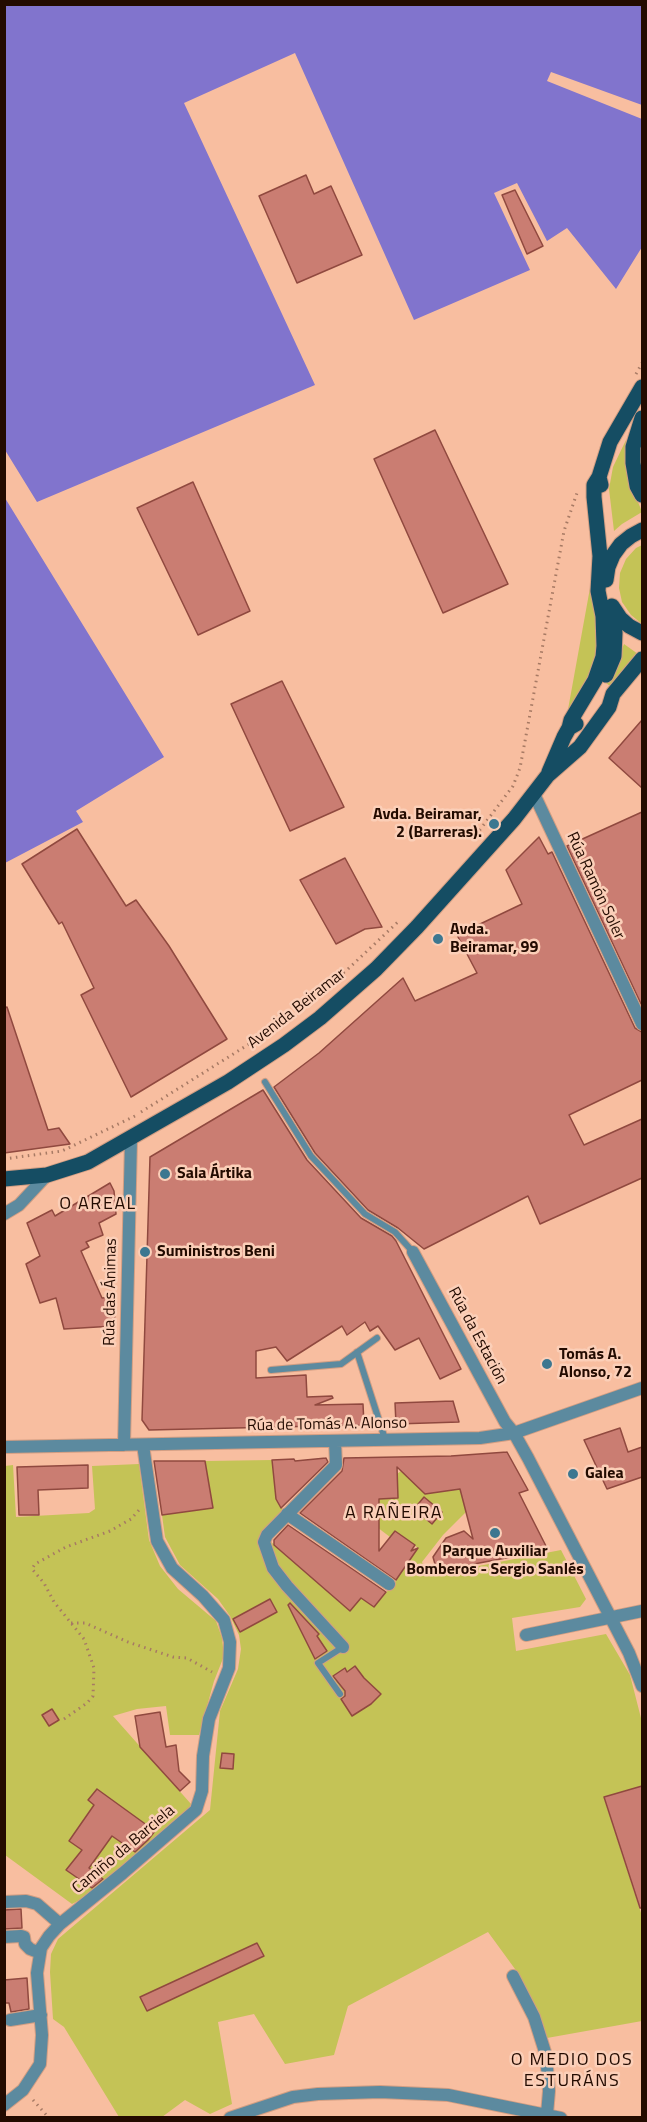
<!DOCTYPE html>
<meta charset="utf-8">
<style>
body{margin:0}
#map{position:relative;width:647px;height:2122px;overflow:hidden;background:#f8bea0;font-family:"Titillium Web",sans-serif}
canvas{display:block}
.frame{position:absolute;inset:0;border:6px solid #230b00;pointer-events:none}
</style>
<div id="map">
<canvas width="647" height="2122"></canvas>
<div class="frame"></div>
</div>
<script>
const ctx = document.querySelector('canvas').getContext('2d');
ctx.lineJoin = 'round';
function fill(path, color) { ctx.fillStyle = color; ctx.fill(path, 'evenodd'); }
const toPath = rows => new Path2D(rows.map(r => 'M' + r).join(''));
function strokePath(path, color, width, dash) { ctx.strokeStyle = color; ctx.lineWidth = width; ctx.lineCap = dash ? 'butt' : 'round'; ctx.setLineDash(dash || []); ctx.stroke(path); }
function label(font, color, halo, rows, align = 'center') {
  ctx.font = font + ' "Titillium Web",sans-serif'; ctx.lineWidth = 5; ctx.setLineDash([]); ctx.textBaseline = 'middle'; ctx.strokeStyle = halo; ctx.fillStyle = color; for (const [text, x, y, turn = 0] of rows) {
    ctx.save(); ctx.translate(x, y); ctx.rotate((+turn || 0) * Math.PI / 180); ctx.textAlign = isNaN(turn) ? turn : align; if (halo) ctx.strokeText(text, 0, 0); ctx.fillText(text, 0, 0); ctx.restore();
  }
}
fill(toPath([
 [626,440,627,474,642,512,622,524,614,531,609,489,613,467],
 [642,545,642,624,631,615,622,602,619,588,620,573,626,559,636,548],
 [590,588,597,623,597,661,567,715],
 [624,644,638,654,610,686,606,683,617,662],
 [272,1460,277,1499,288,1518,270,1541,350,1611,354,1606,351,1590,374,1607,395,1582,418,1548,395,1531,390,1537,369,1521,379,1511,379,1499,398,1498,397,1474,401,1471,460,1489,466,1512,443,1535,422,1562,427,1576,561,1550,586,1599,580,1607,512,1618,516,1651,606,1634,630,1675,642,1722,642,1786,604,1798,642,1916,642,2021,547,2038,515,1969,488,1932,348,2006,334,2055,285,2064,254,2014,218,2022,232,2104,210,2114,185,2100,162,2117,119,2117,64,2027,53,2019,50,1972,51,1954,58,1939,210,1810,220,1711,238,1669,241,1649,239,1635,230,1616,218,1599,180,1565,165,1537,162,1515,213,1508,205,1461],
 [139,1464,149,1540,160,1566,178,1589,216,1621,222,1638,224,1656,214,1681,199,1735,170,1735,166,1706,137,1709,113,1716,191,1804,186,1817,93,1893,72,1904,5,1855,5,1466,13,1465,16,1517,89,1513,95,1509,92,1466]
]), '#c4c356');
fill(toPath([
 [5,4,642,5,642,105,551,72,547,81,642,119,642,247,616,289,567,228,547,241,517,183,494,193,530,270,414,320,295,53,184,103,315,385,37,502,5,450],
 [5,498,164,757,76,811,83,822,5,863]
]), '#8174cd');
const building = toPath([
 [306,175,314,194,331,186,362,255,297,283,259,196,306,175],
 [515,190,543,246,527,254,502,195,515,190],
 [435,430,508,584,443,613,374,459,435,430],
 [193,482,250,611,198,635,137,508,193,482],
 [282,681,344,807,290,831,231,704,282,681],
 [642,720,642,788,609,758,642,720],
 [642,812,642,1006,567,846,642,812],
 [77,829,126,906,136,900,169,946,227,1039,131,1097,81,995,94,988,62,922,59,924,22,864,77,829],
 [539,837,548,854,552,852,635,1028,642,1032,642,1080,569,1115,584,1145,642,1119,642,1178,540,1224,528,1196,424,1249,398,1228,368,1210,315,1153,274,1087,319,1053,403,978,415,1001,477,973,457,935,522,904,506,870,539,837],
 [345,858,382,927,365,929,336,944,300,880,345,858],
 [7,1007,48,1130,59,1128,70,1144,4,1153,4,1008,7,1007],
 [263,1090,307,1160,361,1218,392,1236,396,1241,461,1369,440,1379,419,1338,395,1350,378,1326,370,1331,365,1322,347,1335,342,1326,287,1361,276,1347,256,1351,256,1378,306,1375,307,1397,332,1396,333,1398,315,1405,363,1404,364,1425,149,1430,142,1420,150,1157,263,1090],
 [110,1183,114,1191,116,1214,99,1223,103,1235,86,1242,89,1247,81,1251,102,1298,116,1297,114,1326,64,1329,56,1298,40,1303,26,1264,40,1256,27,1223,52,1210,55,1216,110,1183],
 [453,1401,459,1422,396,1424,395,1403,453,1401],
 [620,1428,628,1452,642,1447,642,1477,607,1489,584,1440,620,1428],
 [507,1452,528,1490,519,1493,548,1550,437,1571,433,1557,446,1538,464,1531,473,1539,460,1489,425,1494,397,1467,398,1498,379,1499,379,1551,395,1531,415,1545,411,1551,418,1548,396,1580,300,1513,342,1471,344,1458,451,1456,507,1452],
 [326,1458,328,1462,281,1508,276,1499,272,1460,294,1459,295,1461,326,1458],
 [154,1461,205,1461,213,1508,162,1515,154,1461],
 [88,1465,88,1488,38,1490,39,1515,19,1515,17,1467,88,1465],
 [424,1497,442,1512,432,1524,414,1509,424,1497],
 [288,1525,386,1592,374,1607,361,1598,350,1611,274,1545,274,1540,288,1525],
 [270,1599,277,1612,240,1632,233,1619,270,1599],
 [290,1603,319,1634,317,1636,327,1651,315,1659,288,1605,290,1603],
 [355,1666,364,1678,381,1694,371,1704,352,1716,341,1699,345,1696,345,1691,333,1676,345,1668,347,1672,355,1666],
 [52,1709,59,1720,49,1726,42,1715,52,1709],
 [160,1712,166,1747,176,1745,179,1771,190,1782,180,1791,140,1747,135,1716,160,1712],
 [222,1753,234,1754,233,1769,220,1768,222,1753],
 [642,1786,642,1908,640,1908,604,1797,642,1786],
 [97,1789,155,1831,148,1840,135,1852,112,1836,89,1868,103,1879,92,1888,66,1870,82,1850,69,1841,94,1805,88,1800,97,1789],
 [21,1909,22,1928,4,1929,4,1910,21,1909],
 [257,1943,264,1956,147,2011,140,1997,257,1943],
 [27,1978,29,2009,11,2012,9,2003,4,2003,4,1980,27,1978]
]);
fill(building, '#ca7d72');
strokePath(building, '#90493f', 1.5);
const service = toPath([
 [265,1082,311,1156,365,1214,395,1232,413,1252],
 [357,1352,385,1439],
 [271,1370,341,1364,377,1338],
 [340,1694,318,1663,343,1647]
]);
const minor = toPath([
 [534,794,642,1024],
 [4,1214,19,1205,47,1175],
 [413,1252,505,1422,514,1433,528,1458,629,1653,642,1686],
 [335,1441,336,1465,267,1535,264,1542,273,1568,287,1586,343,1647],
 [124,1445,131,1139],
 [4,1447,480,1438,514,1433,642,1388],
 [287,1514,389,1584],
 [526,1635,642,1611],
 [4,1902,26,1901,37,1904,60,1924],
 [4,1937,21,1936,24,1937,25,1944,30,1949,40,1953],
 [513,1976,534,2017,546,2055,549,2091,547,2114],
 [10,2020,41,2015],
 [4,2105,23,2090,40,2064,42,2035,37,1973,41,1948,49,1936,60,1924,123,1873,196,1810,202,1791,203,1756,209,1719,229,1668,230,1642,224,1620,203,1596,172,1568,157,1541,143,1445],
 [230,2118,293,2097,318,2094,380,2092,448,2095,561,2118]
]);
const primary = toPath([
 [642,418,633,447,633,463,637,486,642,495],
 [601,485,599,477,610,442,642,387],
 [606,580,608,567,613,555,621,544,631,536,642,530],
 [612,606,620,618,629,626,642,633],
 [606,675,614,656,615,633,613,608],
 [569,728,571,720,595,680,603,657,604,646,603,616,598,591,600,556,594,497,594,485,599,477],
 [549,772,564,737,569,728,576,724],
 [4,1179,47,1175,88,1162,228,1082,284,1045,320,1018,376,969,417,927,514,819,548,775,580,747,609,707,613,694,642,659]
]);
strokePath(service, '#d29e83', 8);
strokePath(minor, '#d29e83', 14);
strokePath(primary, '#d29e83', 17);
strokePath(toPath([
 [636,374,642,363],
 [476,835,513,786,520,768,564,531,578,490],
 [141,1112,273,1029,348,969,400,920],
 [4,1159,62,1151,135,1116],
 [71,1623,85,1623,128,1642,173,1657,187,1658,212,1672],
 [64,1719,87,1703,93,1696,94,1668,84,1639,54,1602,44,1583,32,1569,35,1564,66,1547,110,1531,131,1519,139,1510],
 [33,2100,49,2118]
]), '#a77a64', 3, [1.5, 4.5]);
strokePath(service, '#5c8a9f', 6);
strokePath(minor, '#5c8a9f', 12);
strokePath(primary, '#154d63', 15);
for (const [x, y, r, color] of [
 [494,824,6,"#3d7790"],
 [438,939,6,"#3d7790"],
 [165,1174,6,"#3d7790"],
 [145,1252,6,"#3d7790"],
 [547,1364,6,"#3d7790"],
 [573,1474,6,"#3d7790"],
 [495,1533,6,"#3d7790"]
]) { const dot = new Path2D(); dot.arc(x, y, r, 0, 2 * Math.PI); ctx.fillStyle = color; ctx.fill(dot); strokePath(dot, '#fbcfb8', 2); }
label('bold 16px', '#230b00', '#fbcfb8', [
 ["Avda. Beiramar,",482,815,"right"],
 ["2 (Barreras).",482,833,"right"],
 ["Avda.",450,930],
 ["Beiramar, 99",450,948],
 ["Sala Ártika",177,1174],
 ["Suministros Beni",157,1252],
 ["Tomás A.",559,1355],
 ["Alonso, 72",559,1373],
 ["Galea",585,1474],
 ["Parque Auxiliar",495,1552,"center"],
 ["Bomberos - Sergio Sanlés",495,1570,"center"]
], 'left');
label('16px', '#230b00', '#fbcfb8', [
 ["Rúa Ramón Soler",595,886,65],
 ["Avenida Beiramar",297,1009,-38],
 ["Rúa das Ánimas",111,1292,-89],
 ["Rúa da Estación",477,1336,62],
 ["Rúa de Tomás A. Alonso",327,1425,-1],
 ["Camiño da Barciela",124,1850,-40]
]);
ctx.letterSpacing = '1.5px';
label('18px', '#230b00', '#fbcfb8', [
 ["O AREAL",98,1205],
 ["A RAÑEIRA",394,1514],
 ["O MEDIO DOS",572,2061],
 ["ESTURÁNS",572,2082]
]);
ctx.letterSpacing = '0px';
</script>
